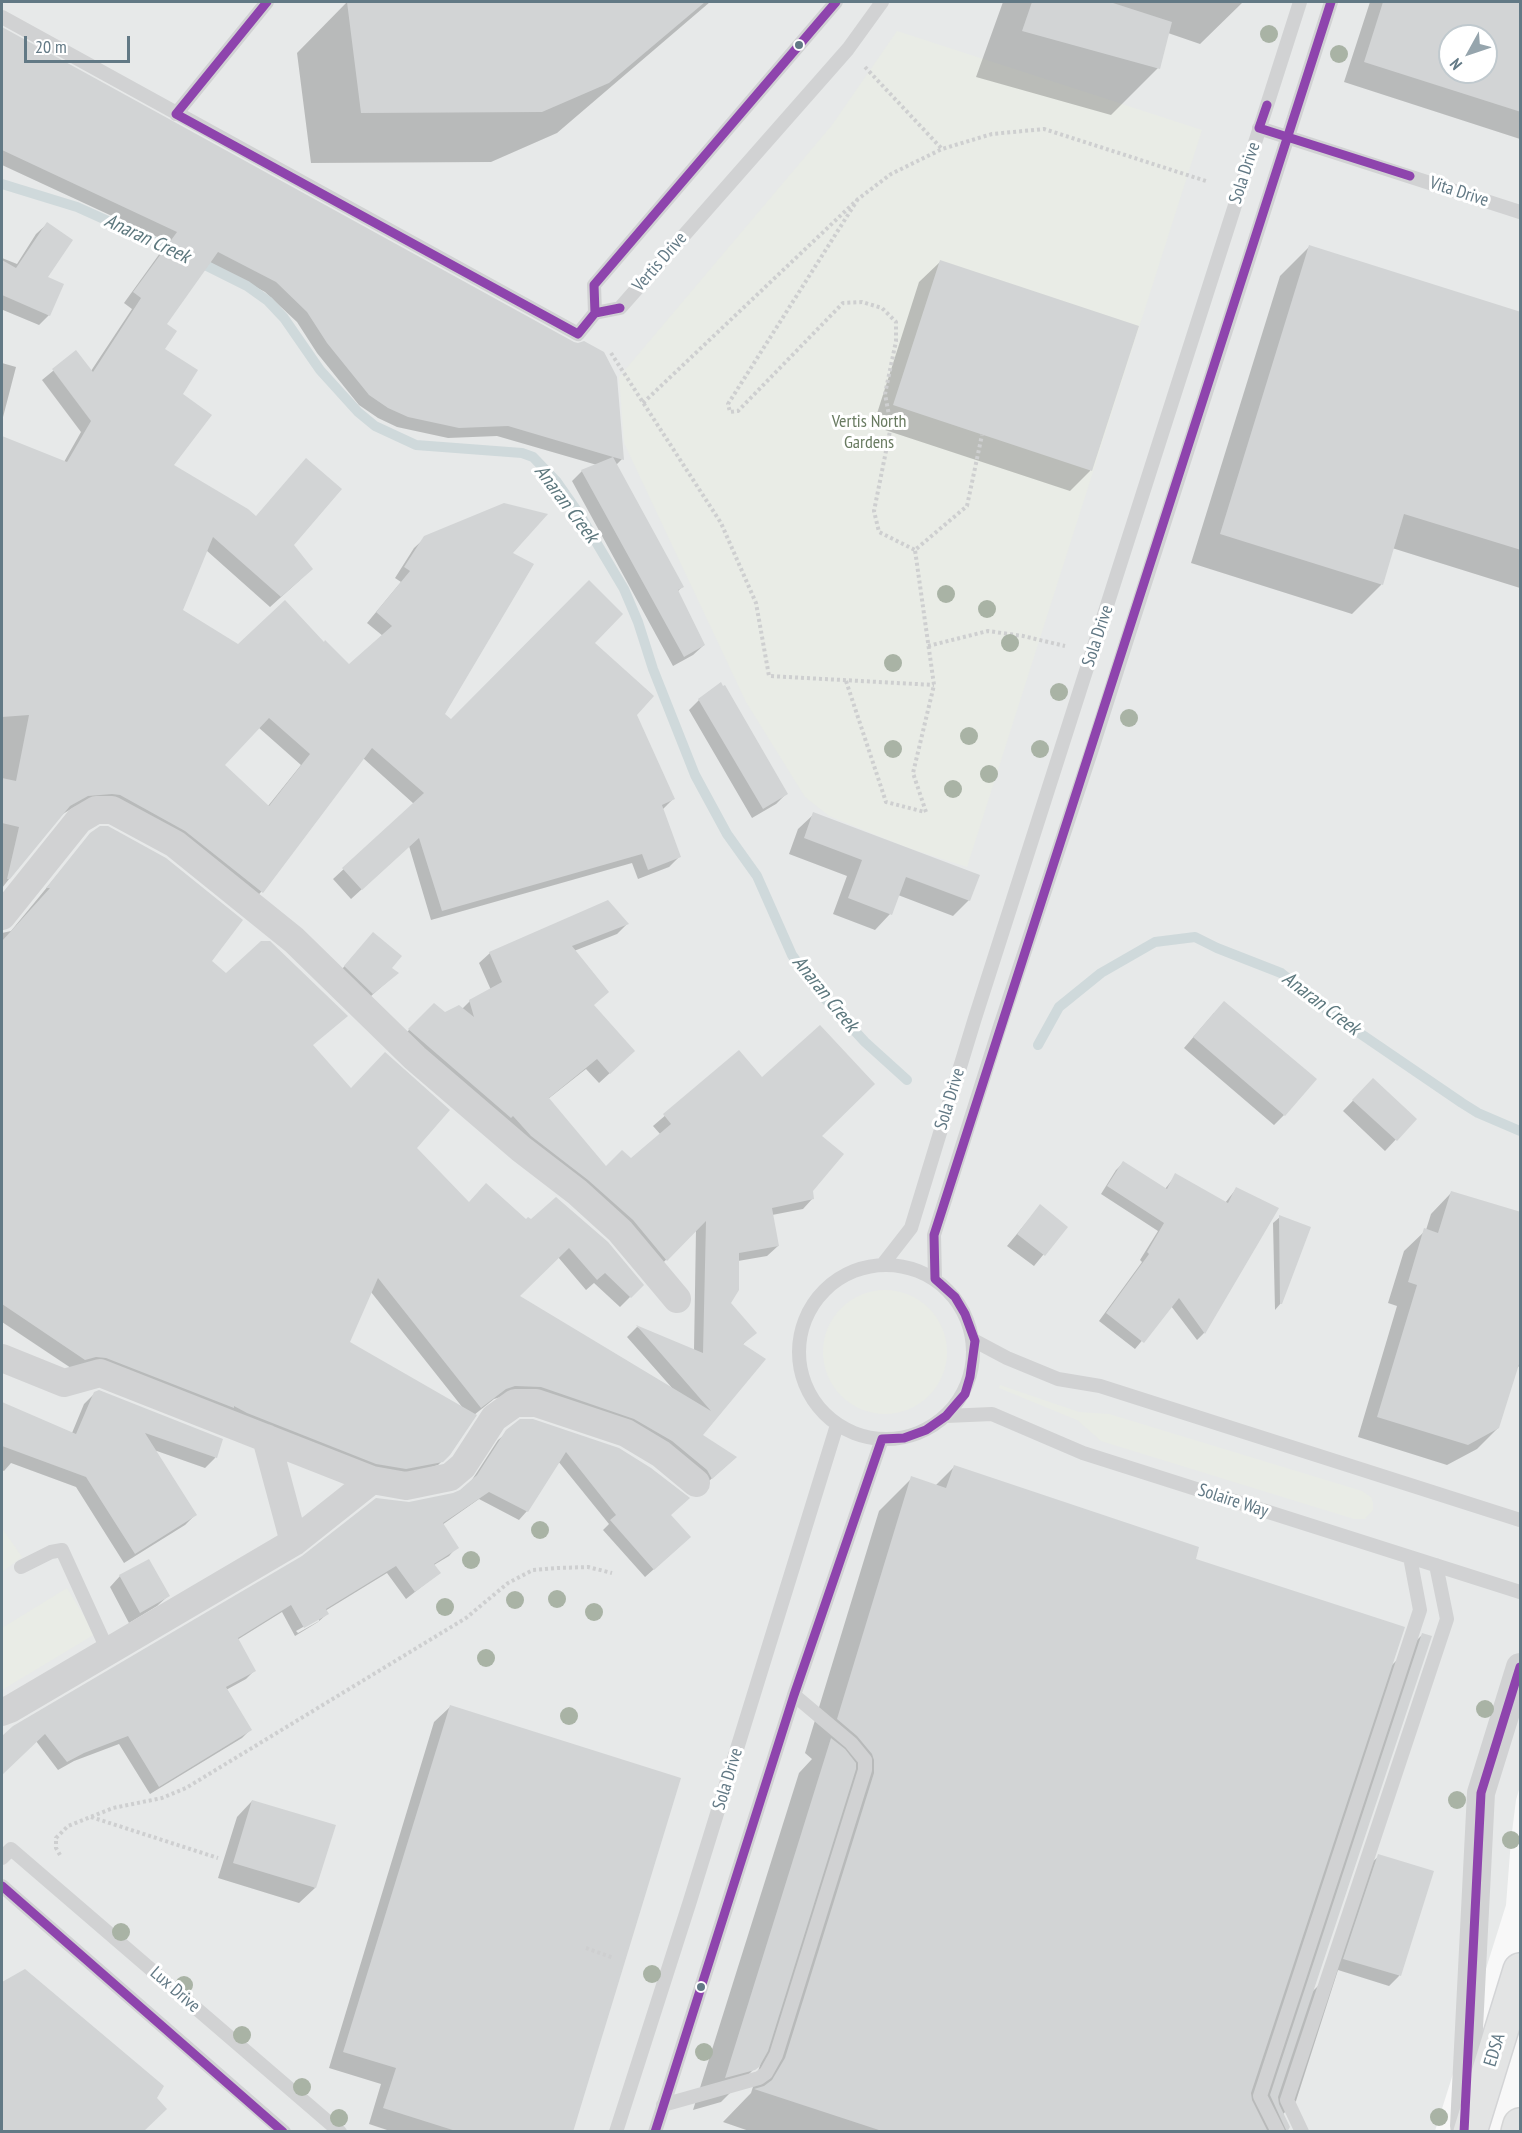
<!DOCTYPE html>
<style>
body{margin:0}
#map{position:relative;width:1522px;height:2133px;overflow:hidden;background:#f8f8f8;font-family:"PT Sans Narrow",sans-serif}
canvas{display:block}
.frame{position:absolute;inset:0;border:3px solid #627985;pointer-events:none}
.north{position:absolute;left:1438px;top:24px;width:60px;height:60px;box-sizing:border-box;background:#fff;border:2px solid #c0c9ce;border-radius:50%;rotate:230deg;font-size:16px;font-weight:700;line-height:24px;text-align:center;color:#627985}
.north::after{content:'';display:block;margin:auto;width:21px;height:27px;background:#96a5ad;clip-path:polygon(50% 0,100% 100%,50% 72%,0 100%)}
.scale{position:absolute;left:24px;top:36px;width:106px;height:27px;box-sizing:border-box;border:3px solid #627985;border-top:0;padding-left:8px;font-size:18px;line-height:21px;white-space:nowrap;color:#627985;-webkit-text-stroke:4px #fff;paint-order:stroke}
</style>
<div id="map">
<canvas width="1522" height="2133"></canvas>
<div class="frame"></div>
<div class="north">N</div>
<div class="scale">20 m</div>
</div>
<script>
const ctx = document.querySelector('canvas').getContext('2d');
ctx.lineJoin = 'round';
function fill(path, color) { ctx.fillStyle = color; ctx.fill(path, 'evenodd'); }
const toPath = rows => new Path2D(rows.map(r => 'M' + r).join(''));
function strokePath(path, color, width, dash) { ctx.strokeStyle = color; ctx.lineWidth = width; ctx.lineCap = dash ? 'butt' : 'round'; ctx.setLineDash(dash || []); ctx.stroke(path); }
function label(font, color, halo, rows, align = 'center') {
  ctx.font = font + ' "PT Sans Narrow",sans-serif'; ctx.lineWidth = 6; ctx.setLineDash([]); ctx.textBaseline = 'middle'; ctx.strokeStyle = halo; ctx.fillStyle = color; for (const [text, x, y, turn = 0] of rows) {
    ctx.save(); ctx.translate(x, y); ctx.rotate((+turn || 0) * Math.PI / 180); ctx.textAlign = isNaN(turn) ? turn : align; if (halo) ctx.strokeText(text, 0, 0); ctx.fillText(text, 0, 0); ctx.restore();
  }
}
fill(toPath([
 [2,2,1520,2,1520,1786,1516,1800,1511,1840,1506,1905,1435,2131,2,2132],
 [1450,36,1486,36,1486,72,1450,72]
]), '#e7e9e9');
fill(toPath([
 [897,31,1202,130,967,867,908,848,829,816,805,797,746,702,624,443,619,377,832,125],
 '823 1352a62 62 0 1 1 124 0a62 62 0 1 1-124 0Z',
 [1000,1385,1079,1412,1109,1414,1362,1491,1371,1497,1373,1503,1373,1510,1365,1519,1354,1519,1101,1441,1077,1420,999,1388],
 [2,1528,22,1557,2,1572],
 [67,1588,95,1634,2,1690,2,1628]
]), '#e9ece6');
fill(toPath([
 [347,2,710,2,557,133,491,162,311,163,297,53],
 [1003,2,1243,2,1200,44,1168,33,1158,68,1111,115,976,77],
 [1370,2,1520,2,1520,139,1344,82],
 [1450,36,1486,36,1486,72,1450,72],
 [2,29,170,123,622,459,616,465,682,587,677,592,704,645,693,655,673,666,572,481,582,471,597,465,497,436,448,438,397,427,378,418,359,405,317,353,297,322,265,292,209,262,165,324,163,349,181,394,172,466,292,545,300,580,270,607,206,550,181,611,238,645,324,644,349,666,383,636,367,623,401,582,395,578,414,548,425,538,510,553,443,715,451,721,593,643,635,714,673,799,662,810,679,857,669,867,638,879,632,863,431,920,409,846,351,899,333,879,414,804,363,758,261,892,251,903,173,840,76,806,58,817,2,888,2,437,64,462,81,432,42,380,76,352,91,371,132,309,124,303,168,242,2,165],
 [258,727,301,765,268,806,223,765],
 [47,224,46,278,49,315,39,325,3,310,2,313,2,258,17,264,36,234],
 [1309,247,1520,313,1520,588,1392,548,1381,585,1352,614,1191,563,1280,276],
 [940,262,1137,327,1090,471,1070,491,873,426,919,282],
 [2,363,16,367,2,421],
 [699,700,786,794,776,804,752,818,689,710],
 [814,814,969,900,953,916,898,895,890,914,875,930,833,914,847,876,789,854,798,829],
 [91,834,210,961,312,1046,351,1090,415,1148,468,1203,527,1221,642,1285,620,1307,594,1283,586,1290,558,1257,518,1296,673,1389,627,1337,637,1327,694,1350,696,1229,656,1270,399,1040,434,1005,445,1014,462,1009,470,1001,491,990,479,963,490,953,627,924,617,934,574,951,593,1006,623,1061,599,1083,586,1069,548,1099,606,1168,631,1160,661,1135,653,1126,738,1053,761,1079,820,1136,811,1191,813,1198,803,1209,772,1215,778,1246,767,1256,738,1261,729,1303,754,1333,742,1345,701,1436,735,1458,701,1488,661,1451,504,1396,494,1399,474,1415,449,1454,438,1465,395,1479,74,1370,2,1322,2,933,11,931],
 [371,1292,463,1408,348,1343],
 [373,934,390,968,397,973,362,1004,335,977],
 [1214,1013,1284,1115,1274,1125,1184,1048],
 [1373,1080,1415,1119,1385,1151,1343,1111],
 [1123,1163,1165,1189,1176,1175,1225,1203,1236,1189,1277,1209,1204,1333,1197,1340,1171,1306,1135,1349,1099,1321,1142,1262,1140,1260,1158,1231,1101,1194,1116,1170],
 [1451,1193,1520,1214,1520,1365,1517,1368,1498,1428,1477,1449,1447,1465,1358,1437,1397,1306,1388,1303,1404,1251,1426,1230,1431,1214],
 [1040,1206,1066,1227,1034,1266,1007,1246],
 [1280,1217,1281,1303,1275,1310,1273,1223],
 [95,1393,221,1440,215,1458,205,1468,154,1450,195,1515,185,1525,124,1563,76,1487,11,1463,4,1471,2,1470,2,1403,72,1433,84,1404],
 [521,1421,669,1515,680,1546,645,1577,603,1530,609,1524,558,1461,527,1511,519,1520,479,1499,442,1525,457,1547,449,1556,434,1565,439,1573,406,1599,387,1573,325,1611,327,1614,318,1622,295,1636,282,1612,237,1640,254,1671,246,1679,226,1690,250,1730,242,1738,150,1794,119,1744,74,1761,58,1770,36,1741,2,1773,2,1738,14,1727,409,1504,454,1495,470,1483,498,1440],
 [319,1618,319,1621,298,1633,296,1631],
 [954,1467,1195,1560,1390,1667,1422,1635,1311,1993,1335,1969,1368,1866,1379,1856,1432,1872,1399,1976,1389,1986,1338,1970,1296,2101,1282,2115,1288,2127,1286,2132,752,2132,723,2122,751,2093,761,2062,721,2102,693,2110,799,1773,812,1759,805,1753,879,1511,912,1478,935,1486],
 [120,1576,168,1596,157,1606,129,1623,110,1587],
 [450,1707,572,2132,393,2132,369,2124,381,2084,329,2068,434,1722],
 [252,1801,315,1888,299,1903,218,1878,237,1817],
 [25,1971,143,2132,2,2132,2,1984]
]), '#0003');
strokePath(toPath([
 [2,184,77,207,177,252],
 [197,261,247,286,268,301,284,318,320,370,358,412,375,426,416,445,522,453,533,457,557,482,580,515,624,589,638,622,653,669,695,775,727,834,757,876,792,955,818,991,865,1042,907,1080],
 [1038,1045,1059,1007,1101,973,1155,942,1195,937,1217,948,1281,973,1336,1017,1462,1103,1478,1113,1520,1131]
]), '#cfd9db', 10);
fill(toPath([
 [347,2,705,2,609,83,542,112,361,113],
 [1032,2,1110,2,1172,22,1160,69,1022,31],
 [1383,2,1521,2,1521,112,1364,62],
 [1450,36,1486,36,1486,72,1450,72],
 [2,27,574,342,578,343,584,341,604,352,617,377,624,460,613,457,684,587,678,590,705,645,684,657,581,470,613,457,508,426,459,428,408,417,388,408,369,395,327,343,307,312,276,282,218,252,167,324,177,331,165,349,198,370,183,394,212,415,174,465,248,509,256,516,306,458,342,489,294,545,313,569,281,597,213,537,183,610,238,644,285,600,324,642,325,640,349,664,392,626,376,612,410,571,404,567,424,536,504,503,548,514,513,553,534,564,445,714,451,719,589,580,623,614,595,643,654,696,637,715,675,799,662,805,681,857,648,870,642,854,442,911,419,838,362,890,342,868,424,793,372,748,263,893,185,831,120,795,112,794,88,796,70,806,10,879,7,879,19,827,2,823,2,778,16,781,29,715,2,717,2,436,67,462,91,421,52,369,76,350,93,372,141,298,133,292,177,232,2,150],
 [269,718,310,754,269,806,225,765],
 [47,222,73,240,48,277,64,284,50,316,2,295,2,260,16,268],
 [1309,245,1521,312,1521,550,1404,514,1383,585,1220,534],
 [940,260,1139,326,1092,471,893,405],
 [721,682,723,686,725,685,788,794,763,809,698,699],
 [813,812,980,875,970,901,906,877,892,915,848,898,862,860,804,838],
 [100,826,108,826,166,858,243,920,212,961,226,973,261,941,270,941,348,1016,313,1045,351,1088,385,1052,450,1110,417,1148,469,1202,486,1183,526,1219,528,1217,531,1219,556,1197,608,1242,644,1285,631,1298,605,1273,597,1280,569,1248,520,1296,711,1411,636,1325,703,1353,706,1221,667,1261,633,1220,588,1180,531,1136,513,1116,511,1118,408,1029,434,1003,445,1012,459,1005,474,1017,469,1000,502,982,489,952,608,900,629,924,572,946,609,992,594,1005,635,1051,610,1074,597,1059,549,1098,606,1166,622,1150,631,1158,671,1124,663,1114,739,1050,762,1077,820,1025,875,1084,822,1136,844,1154,813,1191,814,1199,772,1208,779,1246,739,1253,739,1290,731,1303,757,1333,743,1344,766,1359,703,1435,737,1457,712,1479,707,1470,672,1441,634,1419,541,1387,515,1386,506,1389,481,1408,378,1278,350,1342,477,1415,450,1455,443,1462,406,1469,376,1464,247,1413,234,1406,234,1408,106,1358,96,1357,85,1360,2,1304,2,941,50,888,46,888,90,833],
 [373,932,402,956,392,968,399,973,373,994,344,966],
 [1224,1001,1317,1079,1285,1116,1193,1037],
 [1373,1078,1417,1119,1397,1141,1352,1100],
 [1123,1161,1167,1189,1175,1173,1228,1203,1236,1187,1279,1208,1205,1334,1179,1298,1144,1343,1106,1313,1149,1254,1147,1252,1164,1223,1107,1186],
 [1451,1191,1521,1212,1521,1358,1499,1428,1468,1445,1377,1417,1417,1285,1408,1282,1424,1228,1438,1233],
 [1040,1204,1068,1227,1045,1256,1017,1234],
 [1279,1215,1311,1227,1282,1304,1280,1304],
 [99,1390,223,1439,217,1458,145,1433,197,1515,135,1554,86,1477,2,1446,2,1402,76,1434,94,1392],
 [520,1419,533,1419,619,1448,651,1468,690,1498,671,1515,691,1537,654,1570,610,1520,616,1515,566,1452,528,1512,489,1492,443,1523,459,1548,434,1564,441,1573,415,1592,396,1566,326,1609,329,1614,304,1628,291,1605,238,1638,256,1671,226,1687,252,1730,159,1787,128,1736,84,1753,67,1762,45,1734,2,1775,2,1736,13,1726,302,1556,376,1498,409,1502,453,1493,460,1490,477,1475,506,1430],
 [954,1465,1199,1547,1196,1559,1405,1627,1251,2093,1252,2100,1268,2132,885,2132,754,2089,764,2086,772,2080,785,2058,874,1773,874,1760,872,1754,857,1736,837,1719,911,1476,946,1488],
 [149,1559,170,1596,140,1613,119,1575],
 [1422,1633,1432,1636,1278,2097,1279,2104,1290,2127,1287,2132,1270,2095],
 [450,1705,681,1778,573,2132,459,2132,383,2108,396,2068,343,2052],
 [831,1738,845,1749,856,1763,856,1769,768,2051,759,2067,755,2070,725,2078],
 [252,1800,336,1825,316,1888,233,1863],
 [1378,1854,1434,1871,1401,1976,1343,1959],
 [25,1969,164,2086,157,2098,167,2109,143,2132,2,2132,2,1982]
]), '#d2d4d5');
const primary = toPath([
 [1470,2132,1520,1970]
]);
const trunk = toPath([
 [1518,2132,1520,2125]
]);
strokePath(primary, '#d3d4d6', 36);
strokePath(trunk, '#d5d6d6', 36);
strokePath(toPath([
 [865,67,942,149],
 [858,199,728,404,730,412,738,411,843,303,862,302,882,308,896,322,896,341,885,394,891,426,874,511,879,532,915,550],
 [611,353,721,523,756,603,769,676,934,685],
 [643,403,858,199,891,174,942,149,992,134,1044,129,1206,181],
 [928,646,988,631,1023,636,1065,646],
 [846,681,886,802,925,812],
 [926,812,913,773,934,685,915,550,967,506,982,435],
 [91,1817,218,1858],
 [60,1855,56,1848,56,1838,68,1826,113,1808,162,1798,186,1788,466,1618,508,1583,533,1570,558,1568,588,1567,612,1573],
 [586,1948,614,1958]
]), '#cecfd0', 4, [3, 3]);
strokePath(toPath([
 [836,2,594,285,595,313,620,308,848,49,882,2],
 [2,17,578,334,595,313],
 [176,114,267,2],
 [1259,128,1520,212],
 [883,1264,911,1228,975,1018,1300,2],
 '799 1352a87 87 0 1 1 174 0a87 87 0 1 1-174 0Z',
 [935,1279,934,1235,1000,1026,1091,752,1331,2],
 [975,1341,1007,1358,1058,1379,1100,1386,1520,1520],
 [946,1416,992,1414,1083,1453,1520,1592],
 [21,1567,51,1552,62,1550,108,1651],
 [2,1858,11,1849,340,2132],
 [2,1886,284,2132],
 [663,2105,759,2078,766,2073,776,2055,865,1770,865,1760,851,1743,794,1695],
 [616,2132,690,1901,837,1425],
 [655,2132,794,1695,882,1439],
 [1278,2132,1260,2096,1420,1610,1410,1557],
 [1302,2132,1287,2100,1447,1619,1436,1565]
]), '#d1d2d3', 14);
strokePath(toPath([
 [2,916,79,820,96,810,112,810,175,844,294,940,415,1058,521,1149,577,1192,620,1231,677,1299],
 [2,1358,64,1383,100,1373,372,1480,406,1486,450,1477,463,1466,494,1418,515,1403,536,1403,626,1433,661,1454,696,1483],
 [266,1438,294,1542],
 [2,1712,10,1709,294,1542,372,1480],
 [1464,2126,1481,1793,1520,1667]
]), '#d1d2d3', 28);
strokePath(primary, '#e3e4e4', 33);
strokePath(trunk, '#e3e4e4', 33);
strokePath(toPath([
 [267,2,176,114,578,334,595,313],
 [1267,105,1259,128,1410,176],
 [620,308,595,313,594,285,836,2],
 [2,1886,283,2132],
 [655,2132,794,1695,882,1439,904,1438,926,1430,946,1416,965,1394,970,1377,975,1341,965,1314,955,1297,935,1279,934,1235,1331,2],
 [1464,2132,1481,1793,1520,1667]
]), '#8e44ad', 9);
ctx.fillStyle = '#a9b3a5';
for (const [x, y] of [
 [1269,34],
 [1339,54],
 [946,594],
 [987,609],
 [1010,643],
 [893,663],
 [1059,692],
 [1129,718],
 [969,736],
 [893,749],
 [1040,749],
 [989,774],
 [953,789],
 [540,1530],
 [471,1560],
 [557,1599],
 [515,1600],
 [445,1607],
 [594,1612],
 [486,1658],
 [1485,1709],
 [569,1716],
 [1457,1800],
 [1511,1840],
 [121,1932],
 [652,1974],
 [184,1985],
 [242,2035],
 [704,2052],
 [302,2087],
 [1439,2117],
 [339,2118]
]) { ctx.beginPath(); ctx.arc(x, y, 9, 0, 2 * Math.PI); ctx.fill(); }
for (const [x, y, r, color] of [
 [799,45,5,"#627985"],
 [701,1987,5,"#627985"]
]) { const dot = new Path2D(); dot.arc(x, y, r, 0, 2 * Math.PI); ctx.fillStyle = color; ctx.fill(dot); strokePath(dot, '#fff', 2); }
label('18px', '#627985', '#fff', [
 ["Sola Drive",1245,173,-72],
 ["Vita Drive",1459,192,18],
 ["Vertis Drive",660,262,-49],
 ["Sola Drive",1098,636,-72],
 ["Sola Drive",950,1099,-73],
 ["Solaire Way",1233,1501,18],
 ["Sola Drive",728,1779,-73],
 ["Lux Drive",175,1990,41],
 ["EDSA",1495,2050,-73]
]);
label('18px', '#697b61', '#fff', [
 ["Vertis North",869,422],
 ["Gardens",869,443]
]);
label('italic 20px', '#5d787e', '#fff', [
 ["Anaran Creek",147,239,25],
 ["Anaran Creek",566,504,53],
 ["Anaran Creek",825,994,51],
 ["Anaran Creek",1321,1004,37]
]);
</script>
